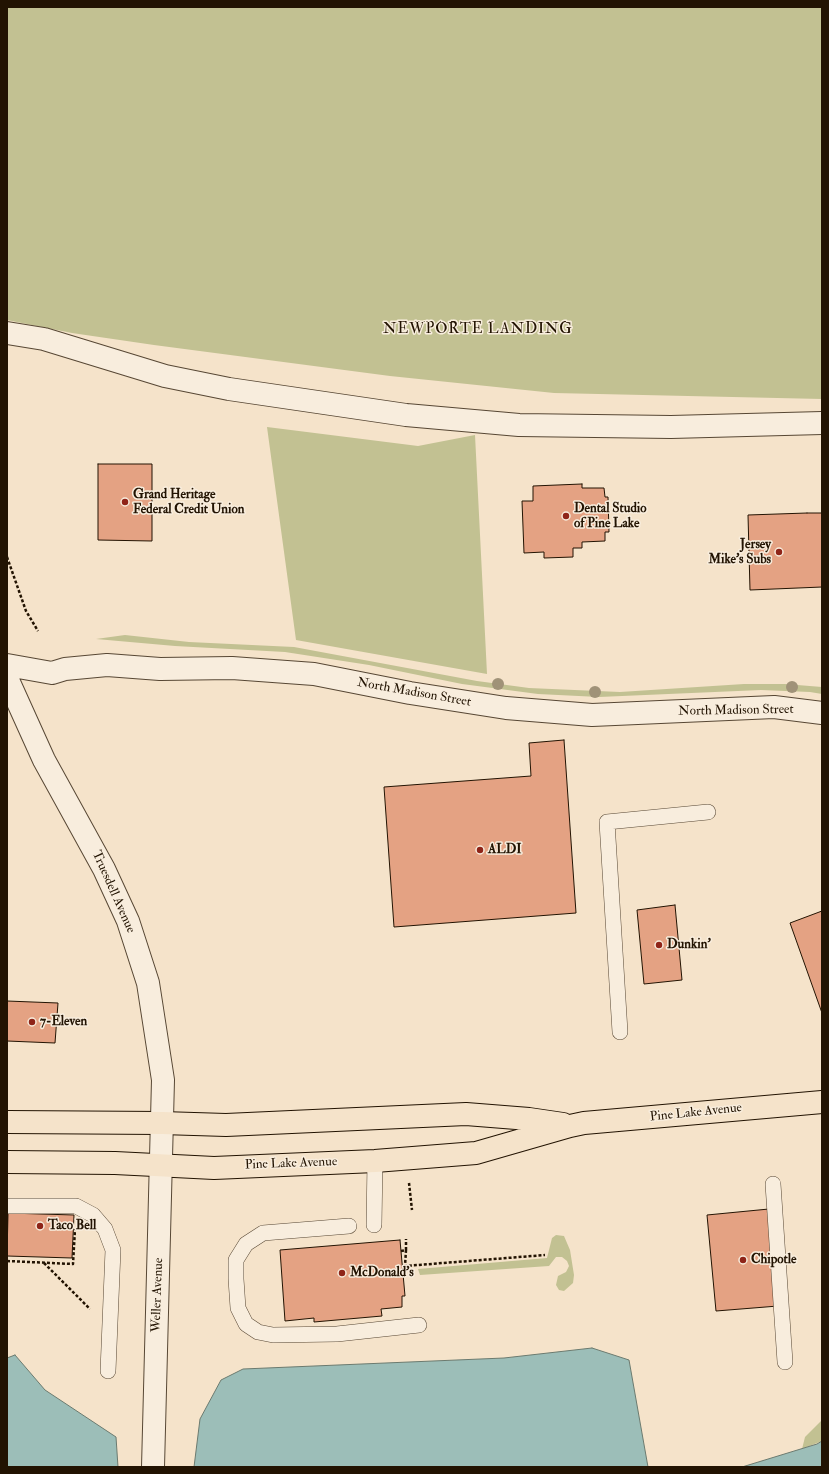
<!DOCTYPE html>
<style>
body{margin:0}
#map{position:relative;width:829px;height:1474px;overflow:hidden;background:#f5e3ca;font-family:"IM FELL Double Pica",serif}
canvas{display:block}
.frame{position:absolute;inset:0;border:8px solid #221302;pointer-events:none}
</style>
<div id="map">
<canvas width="829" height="1474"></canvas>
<div class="frame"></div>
</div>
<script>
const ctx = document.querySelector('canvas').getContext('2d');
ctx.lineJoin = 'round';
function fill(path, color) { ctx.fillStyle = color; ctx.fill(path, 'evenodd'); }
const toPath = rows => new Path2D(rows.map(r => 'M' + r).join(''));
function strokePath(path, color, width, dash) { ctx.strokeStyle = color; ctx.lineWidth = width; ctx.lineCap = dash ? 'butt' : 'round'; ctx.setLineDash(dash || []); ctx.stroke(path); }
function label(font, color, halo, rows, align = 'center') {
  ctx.font = font + ' "IM FELL Double Pica",serif'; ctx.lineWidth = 3; ctx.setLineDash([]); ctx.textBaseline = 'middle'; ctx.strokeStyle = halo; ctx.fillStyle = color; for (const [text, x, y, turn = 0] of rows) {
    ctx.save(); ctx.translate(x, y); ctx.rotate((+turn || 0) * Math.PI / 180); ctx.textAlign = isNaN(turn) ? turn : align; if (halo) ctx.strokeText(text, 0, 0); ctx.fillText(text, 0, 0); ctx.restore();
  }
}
fill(toPath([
 [7,7,822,7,822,399,554,393,390,376,154,345,72,333,7,320],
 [267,427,418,446,475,435,487,674,296,640],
 [125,635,189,642,294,647,477,681,529,688,620,692,744,684,785,684,822,687,822,694,810,692,761,690,599,697,538,694,462,684,369,665,285,652,175,646,96,639],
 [556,1235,564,1236,570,1250,574,1275,573,1283,564,1291,559,1290,556,1285,558,1276,566,1272,569,1266,567,1261,562,1257,556,1257,549,1266,420,1275,418,1269,547,1258,552,1238],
 [822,1420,822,1441,802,1449,805,1437]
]), '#c2c192');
const water = toPath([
 [592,1348,629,1360,648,1467,194,1467,200,1419,221,1380,243,1369,504,1358,592,1348],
 [15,1355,45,1390,116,1437,118,1467,7,1467,7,1358,15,1355],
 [822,1441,822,1467,742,1467,817,1444,822,1441]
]);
fill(water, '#9cbeb8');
strokePath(water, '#6b7a6f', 1);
const building = toPath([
 [98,464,152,464,152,541,98,540,98,464],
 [582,484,582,488,604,488,605,497,608,497,609,532,605,532,605,541,582,542,582,548,573,548,573,557,544,558,544,552,524,553,522,501,533,501,533,486,582,484],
 [807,513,822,513,822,587,750,590,748,515,807,513],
 [564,740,576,913,394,927,384,787,531,776,529,743,564,740],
 [675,905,682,980,644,984,637,910,675,905],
 [822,911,822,1013,790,923,822,911],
 [7,1001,58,1003,55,1043,7,1041,7,1001],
 [769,1209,778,1306,716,1311,707,1215,769,1209],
 [8,1213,74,1215,72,1258,7,1256,8,1213],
 [400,1240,405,1296,402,1296,402,1307,381,1309,382,1316,314,1322,314,1318,285,1321,280,1250,400,1240]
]);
fill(building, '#e4a283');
strokePath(building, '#221302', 1);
const service = toPath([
 [620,1032,607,822,708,812],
 [773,1184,785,1362],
 [7,1206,76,1206,93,1215,105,1229,113,1250,108,1371],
 [374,1225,375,1161],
 [349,1226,263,1233,246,1244,236,1260,236,1279,238,1308,246,1324,258,1332,273,1335,337,1334,419,1325]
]);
const minor = toPath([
 [7,333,44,339,165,376,229,389,406,415,519,425,671,427,822,423]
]);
const tertiary = toPath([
 [7,665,52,673,65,669,107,665,160,669,232,668,314,674,410,693,506,708,592,715,774,707,822,713],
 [7,678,44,760,104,869,128,921,148,983,163,1080,153,1467]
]);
const primary = toPath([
 [7,1122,162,1123,226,1125,466,1114,529,1119,563,1124],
 [7,1162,115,1163,214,1168,375,1161,476,1153,570,1126,584,1123,822,1102]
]);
strokePath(service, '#574734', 16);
strokePath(minor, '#574734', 24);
strokePath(tertiary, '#574734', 24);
strokePath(primary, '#221302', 24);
strokePath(toPath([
 [7,557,26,611,38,631],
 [409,1183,412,1210],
 [406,1250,406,1239],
 [401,1251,406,1250,405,1266,545,1255],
 [7,1261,73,1264,75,1229],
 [44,1263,90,1309]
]), '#221302', 2.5, [3, 2]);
strokePath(service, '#f8eddd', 15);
strokePath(minor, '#f8eddd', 22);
strokePath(tertiary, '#f8eddd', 22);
strokePath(primary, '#f5e3ca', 22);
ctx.fillStyle = '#a09278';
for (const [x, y] of [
 [498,684],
 [792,687],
 [595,692]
]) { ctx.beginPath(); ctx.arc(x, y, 6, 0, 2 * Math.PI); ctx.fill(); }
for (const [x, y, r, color] of [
 [125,502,4,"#8f2418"],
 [566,516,4,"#8f2418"],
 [779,552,4,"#8f2418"],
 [480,850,4,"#8f2418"],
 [659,945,4,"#8f2418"],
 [32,1022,4,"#8f2418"],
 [40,1226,4,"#8f2418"],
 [743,1260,4,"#8f2418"],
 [342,1273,4,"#8f2418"]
]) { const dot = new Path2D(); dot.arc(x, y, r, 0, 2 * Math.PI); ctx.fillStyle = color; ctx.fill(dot); strokePath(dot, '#f8eddd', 1.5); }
label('bold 13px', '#221302', '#f8eddd', [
 ["Grand Heritage",133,495],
 ["Federal Credit Union",133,510],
 ["Dental Studio",574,509],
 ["of Pine Lake",574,524],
 ["Jersey",771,545,"right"],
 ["Mike's Subs",771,560,"right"],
 ["ALDI",488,850],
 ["Dunkin'",667,945],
 ["7-Eleven",40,1022],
 ["Taco Bell",48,1226],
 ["Chipotle",751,1260],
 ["McDonald's",350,1273]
], 'left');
label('13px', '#221302', '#f8eddd', [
 ["North Madison Street",414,693,10],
 ["North Madison Street",736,711,-1],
 ["Truesdell Avenue",113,892,66],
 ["Pine Lake Avenue",696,1113,-6],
 ["Pine Lake Avenue",291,1164,-2],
 ["Weller Avenue",158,1295,-88]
]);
ctx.letterSpacing = '1px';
label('15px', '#221302', '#f8eddd', [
 ["NEWPORTE LANDING",478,330]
]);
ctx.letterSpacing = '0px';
</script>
